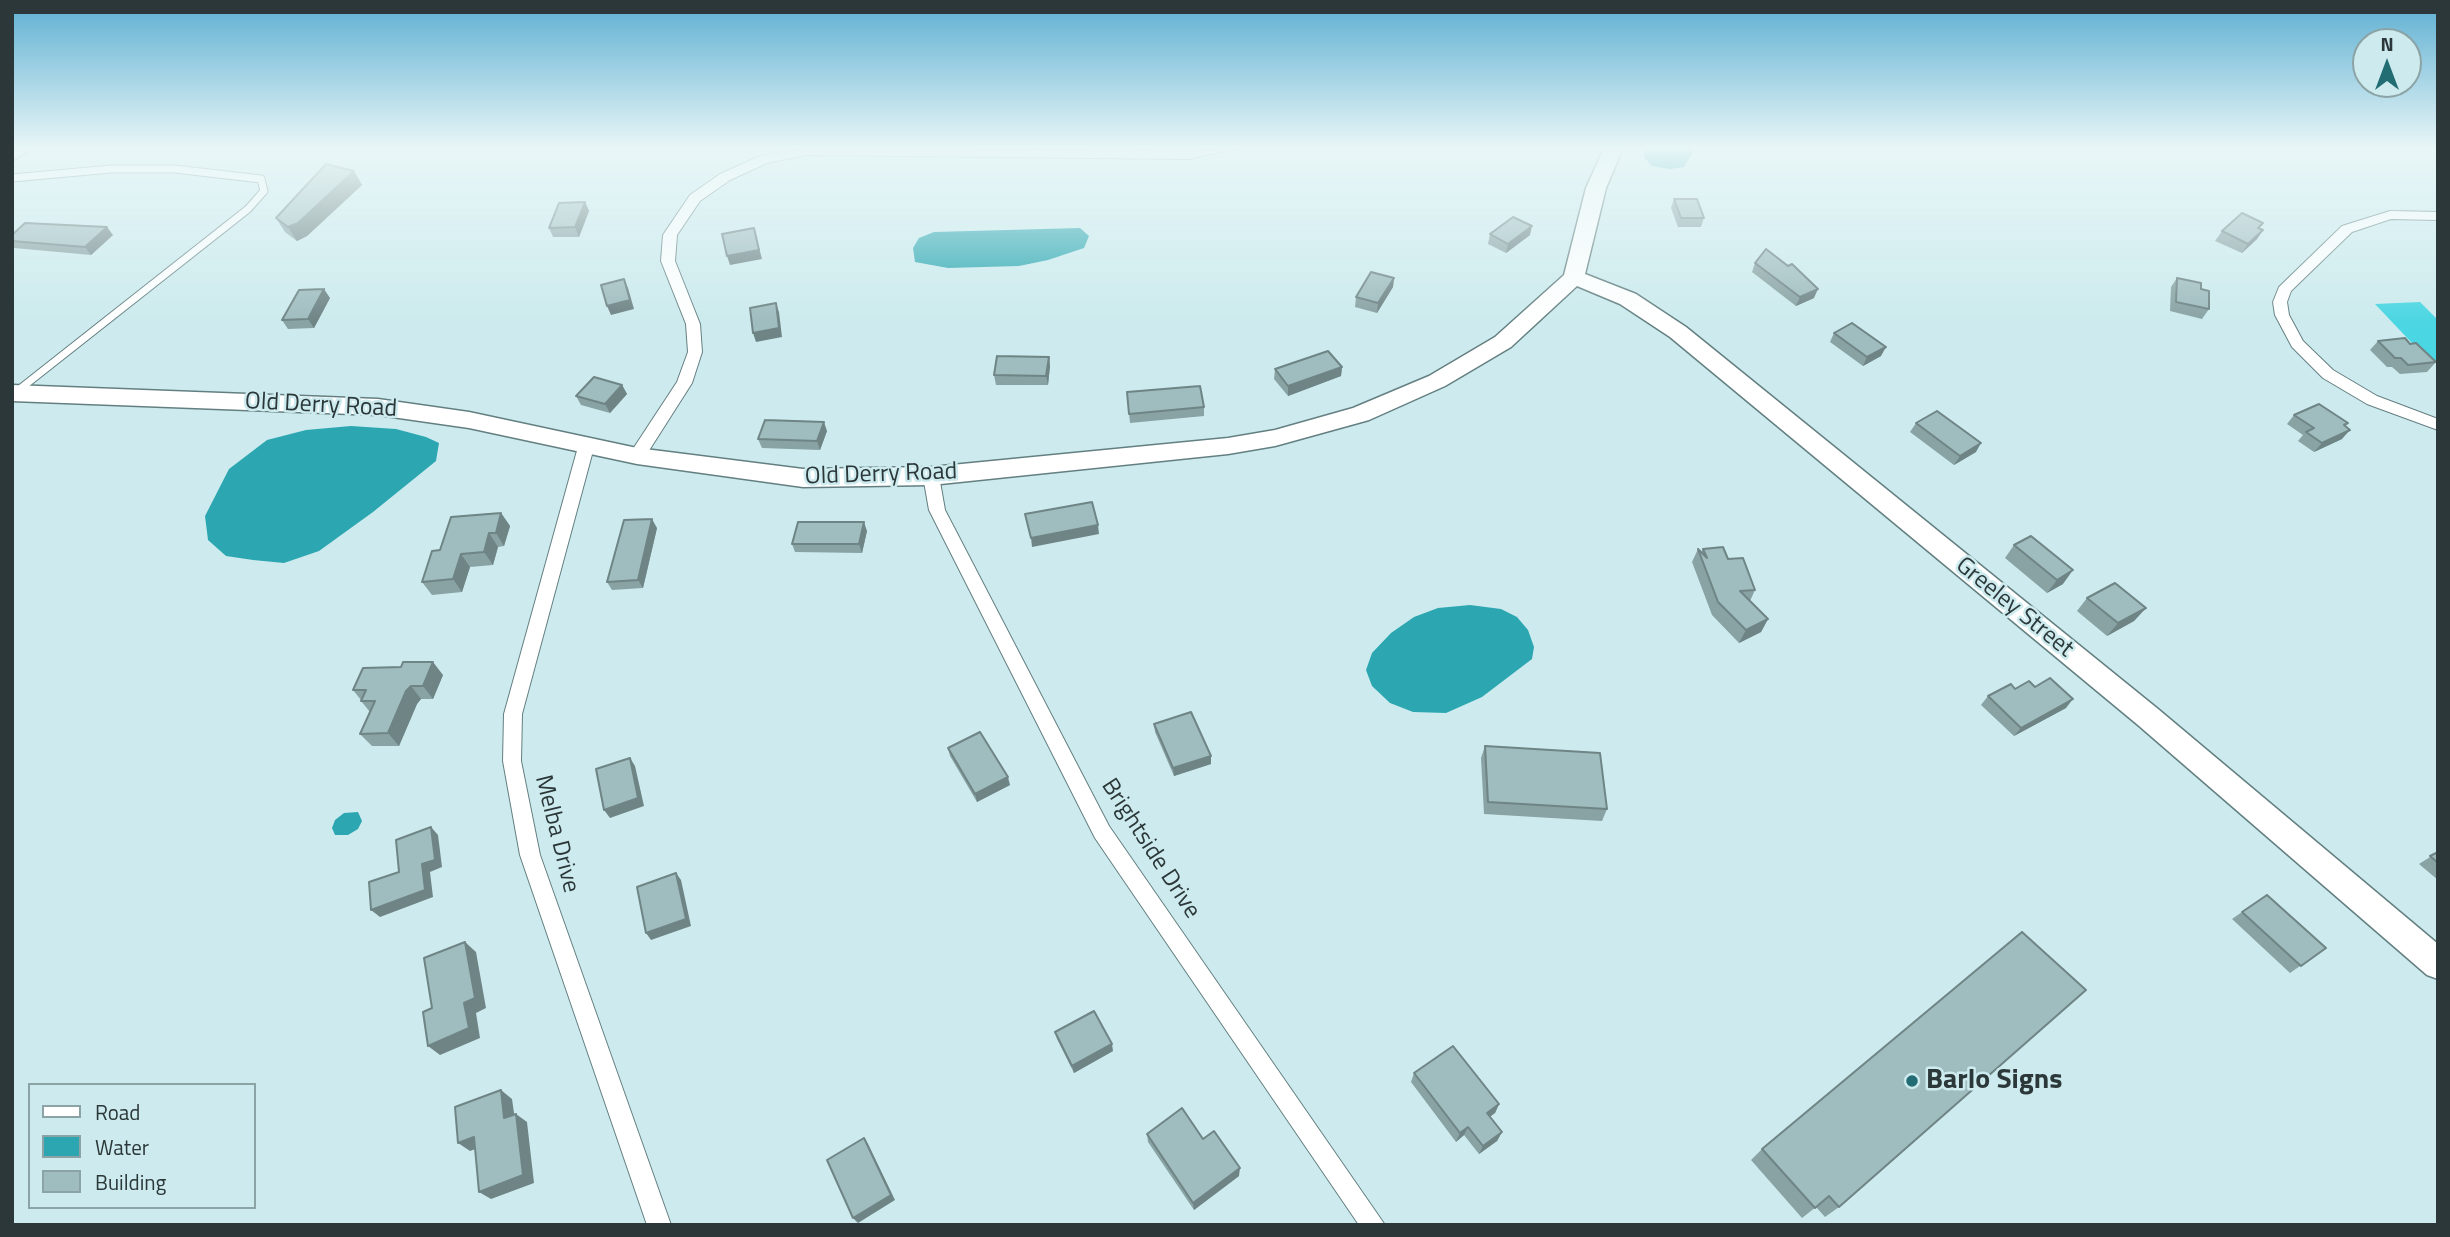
<!DOCTYPE html>
<style>
body{margin:0}
#map{position:relative;width:2450px;height:1237px;overflow:hidden;background:#cdebee;font-family:"Titillium Web",sans-serif}
canvas{display:block}
.frame{position:absolute;inset:0;border:14px solid #2b3738;pointer-events:none}
.legend{position:absolute;left:28px;top:1083px;width:228px;height:126px;box-sizing:border-box;background:#cdebee;border:2px solid #8ca3a5;margin:0;padding:9px 12px;list-style:none;font-size:21px;color:#2b3738}
.legend li{display:flex;align-items:center;gap:14px;height:35px}
.legend b{width:35px;border:2px solid #8ca3a5}
.north{position:absolute;left:2352px;top:28px;width:70px;height:70px;box-sizing:border-box;background:#cdebee;border:2px solid #8ca3a5;border-radius:50%;rotate:0deg;font-size:19px;font-weight:700;line-height:28px;text-align:center;color:#2b3738}
.north::after{content:'';display:block;margin:auto;width:24px;height:32px;background:#226d74;clip-path:polygon(50% 0,100% 100%,50% 72%,0 100%)}
</style>
<div id="map">
<canvas width="2450" height="1237"></canvas>
<div class="frame"></div>
<ul class="legend">
<li><b style="height:9px;background:#fff"></b>Road</li>
<li><b style="height:19px;background:#2ca7b1"></b>Water</li>
<li><b style="height:19px;background:#9fbcbe"></b>Building</li>
</ul>
<div class="north">N</div>
</div>
<script>
const ctx = document.querySelector('canvas').getContext('2d');
ctx.lineJoin = 'round';
function fill(path, color) { ctx.fillStyle = color; ctx.fill(path, 'evenodd'); }
const toPath = rows => new Path2D(rows.map(r => 'M' + r).join(''));
function strokePath(path, color, width, dash) { ctx.strokeStyle = color; ctx.lineWidth = width; ctx.lineCap = dash ? 'butt' : 'round'; ctx.setLineDash(dash || []); ctx.stroke(path); }
function label(font, color, halo, rows, align = 'center') {
  ctx.font = font + ' "Titillium Web",sans-serif'; ctx.lineWidth = 5; ctx.setLineDash([]); ctx.textBaseline = 'middle'; ctx.strokeStyle = halo; ctx.fillStyle = color; for (const [text, x, y, turn = 0] of rows) {
    ctx.save(); ctx.translate(x, y); ctx.rotate((+turn || 0) * Math.PI / 180); ctx.textAlign = isNaN(turn) ? turn : align; if (halo) ctx.strokeText(text, 0, 0); ctx.fillText(text, 0, 0); ctx.restore();
  }
}
fill(toPath([
 [2420,302,2438,320,2438,362,2430,362,2375,304]
]), '#4ad6e2');
fill(toPath([
 [1646,148,1695,148,1684,167,1670,169,1652,166,1644,157],
 [1080,228,1089,236,1084,248,1048,260,1019,266,948,268,915,262,913,248,919,238,934,232],
 [351,426,396,429,426,437,439,443,436,461,373,512,319,551,284,563,253,560,226,556,208,540,205,516,229,469,267,440,306,430],
 [1470,605,1501,609,1517,617,1528,630,1534,647,1532,659,1482,697,1446,713,1413,712,1390,703,1372,686,1366,670,1372,653,1391,633,1414,617,1438,608],
 [358,812,362,821,358,829,348,835,335,835,332,828,335,820,344,813]
]), '#2ca7b1');
const lane = toPath([
 [12,178,111,169,175,169,261,179,264,191,248,209,16,392]
]);
const street = toPath([
 [801,148,1189,151,1238,148,1189,159,807,155,767,163,730,180,700,201,677,235,675,261,700,324,702,352,692,383,643,460,631,460,629,456,631,452,677,382,688,352,686,324,661,261,663,235,690,195,720,174,758,157,801,148],
 [2390,211,2438,212,2438,220,2391,219,2352,232,2291,291,2287,302,2289,315,2303,341,2333,370,2377,396,2438,419,2438,430,2367,404,2323,378,2292,347,2275,315,2273,302,2279,287,2342,226,2390,211],
 [586,441,594,447,522,714,521,761,540,855,671,1225,647,1225,520,855,503,761,504,714,578,447,586,441],
 [931,470,939,476,945,510,1109,826,1385,1225,1359,1225,1095,838,929,510,923,476,931,470]
]);
const secondary = toPath([
 [1604,148,1623,148,1606,188,1585,274,1636,294,1686,327,2158,709,2438,944,2438,979,2427,975,2138,725,1670,337,1620,304,1577,286,1511,347,1445,386,1369,420,1275,446,1228,454,931,485,803,487,637,464,469,428,378,415,12,401,12,385,378,399,469,412,637,448,803,469,931,467,1228,438,1275,430,1353,408,1429,376,1495,337,1564,275,1586,188,1604,148]
]);
const primary = toPath([
 [12,148,33,148,12,161,12,148]
]);
strokePath(lane, '#647f81', 9);
strokePath(street, '#647f81', 2);
strokePath(secondary, '#647f81', 3);
strokePath(primary, '#647f81', 3);
strokePath(lane, '#fff', 7);
fill(street, '#fff');
fill(secondary, '#fff');
fill(primary, '#fff');
fill(toPath([
 [354,171,362,185,307,236,297,241,285,232,276,218],
 [1674,199,1704,218,1701,227,1678,227,1671,208],
 [585,202,589,211,579,237,553,237,549,228],
 [2259,228,2263,230,2257,239,2242,253,2215,241,2222,231],
 [1490,234,1530,235,1506,253,1488,244],
 [12,235,113,235,91,255,14,248,12,246],
 [1755,263,1814,298,1796,306,1752,272],
 [1394,278,1393,287,1377,313,1355,307,1356,297],
 [2177,278,2201,289,2209,309,2202,319,2170,311,2171,287],
 [330,298,314,328,288,329,282,320],
 [1834,333,1881,356,1863,366,1830,342],
 [2378,341,2410,344,2436,362,2427,372,2400,374,2392,367,2387,367,2370,350],
 [1049,357,1050,366,1048,385,996,385,994,375],
 [1342,367,1341,376,1288,396,1274,379,1275,369],
 [622,385,627,394,610,413,581,405,576,396],
 [1127,392,1204,407,1204,416,1130,423],
 [2294,415,2348,423,2345,426,2342,439,2314,452,2298,441,2303,435,2287,424],
 [1916,423,1976,452,1954,465,1910,432],
 [827,431,820,450,762,448,758,439],
 [501,513,510,526,504,546,498,547,493,565,470,567,462,592,432,595,422,582,440,550],
 [657,528,643,588,612,590,607,582],
 [867,531,862,553,795,552,792,544],
 [2014,545,2063,584,2047,593,2005,558],
 [1698,549,1701,552,1703,549,1728,559,1755,590,1750,601,1768,619,1761,632,1739,643,1712,615,1692,562],
 [2087,598,2146,608,2134,621,2107,636,2077,611],
 [443,675,433,699,421,699,417,704,399,746,372,746,360,734,370,712,361,701,361,700,353,690],
 [2015,689,2066,708,2014,736,1981,705,1988,696],
 [1154,724,1211,764,1174,776,1155,732],
 [1485,746,1607,809,1602,821,1484,814,1481,758],
 [948,748,1010,785,977,802,950,756],
 [2438,852,2438,880,2419,864],
 [2242,912,2326,948,2290,973,2232,919],
 [2022,932,1839,1207,1825,1217,1816,1207,1802,1218,1751,1160,1762,1149],
 [1055,1032,1113,1051,1074,1073,1057,1039],
 [1414,1073,1499,1104,1495,1113,1489,1117,1502,1132,1497,1141,1479,1154,1464,1135,1456,1142,1411,1082],
 [1147,1134,1203,1139,1239,1176,1194,1210,1148,1142]
]), '#89a2a3');
fill(toPath([
 [354,171,362,185,307,236,297,241,288,227],
 [585,202,589,211,579,237,575,227],
 [1532,226,1530,235,1506,253,1508,244],
 [107,227,113,235,91,255,85,247],
 [754,228,762,259,730,265,727,256],
 [2263,230,2257,239,2242,253,2248,244],
 [1394,278,1393,287,1377,313,1378,303],
 [624,279,628,288,634,309,611,315,607,306],
 [324,289,330,298,314,328,308,319],
 [1818,289,1814,298,1796,306,1800,297],
 [776,303,779,312,782,337,756,342,753,333],
 [1886,347,1881,356,1863,366,1867,357],
 [1049,357,1050,366,1048,385,1046,376],
 [1342,367,1341,376,1288,396,1288,386],
 [622,385,627,394,610,413,605,404],
 [824,422,827,431,820,450,817,441],
 [2350,430,2342,439,2314,452,2322,443],
 [1981,443,1976,452,1954,465,1960,456],
 [501,513,510,526,504,546,496,533],
 [652,519,657,528,643,588,638,580],
 [864,522,867,531,862,553,859,544],
 [1098,525,1099,534,1032,547,1031,538],
 [489,533,498,547,493,565,484,552],
 [461,554,470,567,462,592,453,579],
 [2073,570,2063,584,2047,593,2057,580],
 [2146,608,2134,621,2107,636,2118,623],
 [1768,619,1761,632,1739,643,1746,630],
 [433,662,443,675,433,699,423,686],
 [411,686,421,699,417,704,399,746,388,733,406,691],
 [2073,699,2066,708,2014,736,2021,728],
 [1211,756,1211,764,1174,776,1173,768],
 [630,758,635,766,644,806,610,818,604,810],
 [1008,777,1010,785,977,802,975,794],
 [431,827,438,835,442,867,430,872,433,897,380,917,371,910,422,864],
 [676,873,681,880,691,926,651,940,646,933],
 [465,942,476,952,486,1008,476,1013,480,1038,440,1055,428,1046,464,1003],
 [1112,1044,1113,1051,1074,1073,1072,1066],
 [501,1090,512,1099,516,1127,504,1118],
 [1499,1104,1495,1113,1483,1122,1487,1113],
 [516,1114,527,1122,534,1183,491,1199,479,1192],
 [1468,1127,1464,1135,1456,1142,1460,1133],
 [1502,1132,1497,1141,1479,1154,1483,1146],
 [474,1137,486,1145,470,1151,458,1143],
 [864,1138,868,1144,895,1200,858,1223,853,1218],
 [1240,1168,1239,1176,1194,1210,1193,1203]
]), '#6f8485');
const building = toPath([
 [326,164,354,171,298,223,288,227,276,218,326,164],
 [1674,199,1697,199,1704,218,1681,218,1674,199],
 [585,202,575,227,549,228,559,203,585,202],
 [2242,213,2263,223,2258,228,2263,230,2248,244,2222,231,2242,213],
 [1513,217,1532,226,1508,244,1490,234,1513,217],
 [25,223,107,227,85,247,12,241,12,235,25,223],
 [754,228,759,250,727,256,722,234,754,228],
 [1766,249,1788,266,1792,264,1818,289,1800,297,1755,263,1766,249],
 [1371,272,1394,278,1378,303,1356,297,1371,272],
 [2177,278,2201,283,2201,289,2209,291,2209,309,2176,302,2177,278],
 [624,279,630,300,607,306,601,285,624,279],
 [324,289,308,319,282,320,299,290,324,289],
 [776,303,779,328,753,333,750,308,776,303],
 [1852,323,1886,347,1867,357,1834,333,1852,323],
 [2405,338,2410,344,2416,343,2436,362,2408,365,2401,358,2395,358,2378,341,2405,338],
 [1328,351,1342,367,1288,386,1275,369,1328,351],
 [997,356,1049,357,1046,376,994,375,997,356],
 [594,377,622,385,605,404,576,396,594,377],
 [1200,386,1204,407,1129,414,1127,392,1200,386],
 [2319,404,2348,423,2344,425,2350,430,2322,443,2306,432,2314,428,2294,415,2319,404],
 [1937,411,1981,443,1960,456,1916,423,1937,411],
 [765,420,824,422,817,441,758,439,765,420],
 [1092,502,1098,525,1031,538,1025,514,1092,502],
 [501,513,496,533,489,533,484,552,461,554,453,579,422,582,432,551,440,550,451,517,501,513],
 [652,519,638,580,607,582,624,520,652,519],
 [798,522,864,522,859,544,792,544,798,522],
 [2031,536,2073,570,2057,580,2014,545,2031,536],
 [1723,547,1728,559,1743,558,1755,590,1740,591,1768,619,1746,630,1718,602,1698,549,1707,558,1703,549,1723,547],
 [2115,583,2146,608,2118,623,2087,598,2115,583],
 [403,662,433,662,423,686,411,686,406,691,388,733,360,734,375,701,361,701,366,690,353,690,363,668,401,667,403,662],
 [2050,678,2073,699,2021,728,1988,696,2011,684,2015,689,2029,681,2035,687,2050,678],
 [1191,712,1211,756,1173,768,1154,724,1191,712],
 [980,732,1008,777,975,794,948,748,980,732],
 [1485,746,1600,753,1607,809,1488,802,1485,746],
 [630,758,638,798,604,810,596,769,630,758],
 [431,827,435,860,422,864,425,890,371,910,369,882,399,872,396,840,431,827],
 [2438,852,2438,863,2430,856,2438,852],
 [676,873,686,919,646,933,637,887,676,873],
 [2267,895,2326,948,2301,966,2242,912,2267,895],
 [2022,932,2086,990,1839,1207,1829,1196,1815,1208,1762,1149,2022,932],
 [465,942,475,998,464,1003,469,1028,428,1046,423,1012,432,1008,424,958,465,942],
 [1094,1011,1112,1044,1072,1066,1055,1032,1094,1011],
 [1453,1046,1499,1104,1487,1113,1502,1132,1483,1146,1468,1127,1460,1133,1414,1073,1453,1046],
 [501,1090,504,1118,516,1114,523,1175,479,1192,474,1137,458,1143,455,1107,501,1090],
 [1182,1108,1203,1139,1214,1131,1240,1168,1193,1203,1147,1134,1182,1108],
 [864,1138,891,1195,853,1218,827,1160,864,1138]
]);
fill(building, '#9fbcbe');
strokePath(building, '#6f8485', 2);
const sky = ctx.createLinearGradient(0, 0, 0, 322);
sky.addColorStop(0, '#5dafd2');
sky.addColorStop(0.46, '#e8f6f7');
sky.addColorStop(1, '#e8f6f700');
ctx.fillStyle = sky;
ctx.fillRect(0, 0, 2450, 322);
for (const [x, y, r, color] of [
 [1912,1081,7,"#226d74"]
]) { const dot = new Path2D(); dot.arc(x, y, r, 0, 2 * Math.PI); ctx.fillStyle = color; ctx.fill(dot); strokePath(dot, '#cdebee', 2.5); }
label('24px', '#2b3738', '#cdebee', [
 ["Old Derry Road",321,406,3],
 ["Old Derry Road",881,475,-2],
 ["Greeley Street",2014,608,39],
 ["Melba Drive",556,834,76],
 ["Brightside Drive",1150,849,57]
]);
label('bold 28px', '#2b3738', '#cdebee', [
 ["Barlo Signs",1926,1081]
], 'left');
</script>
